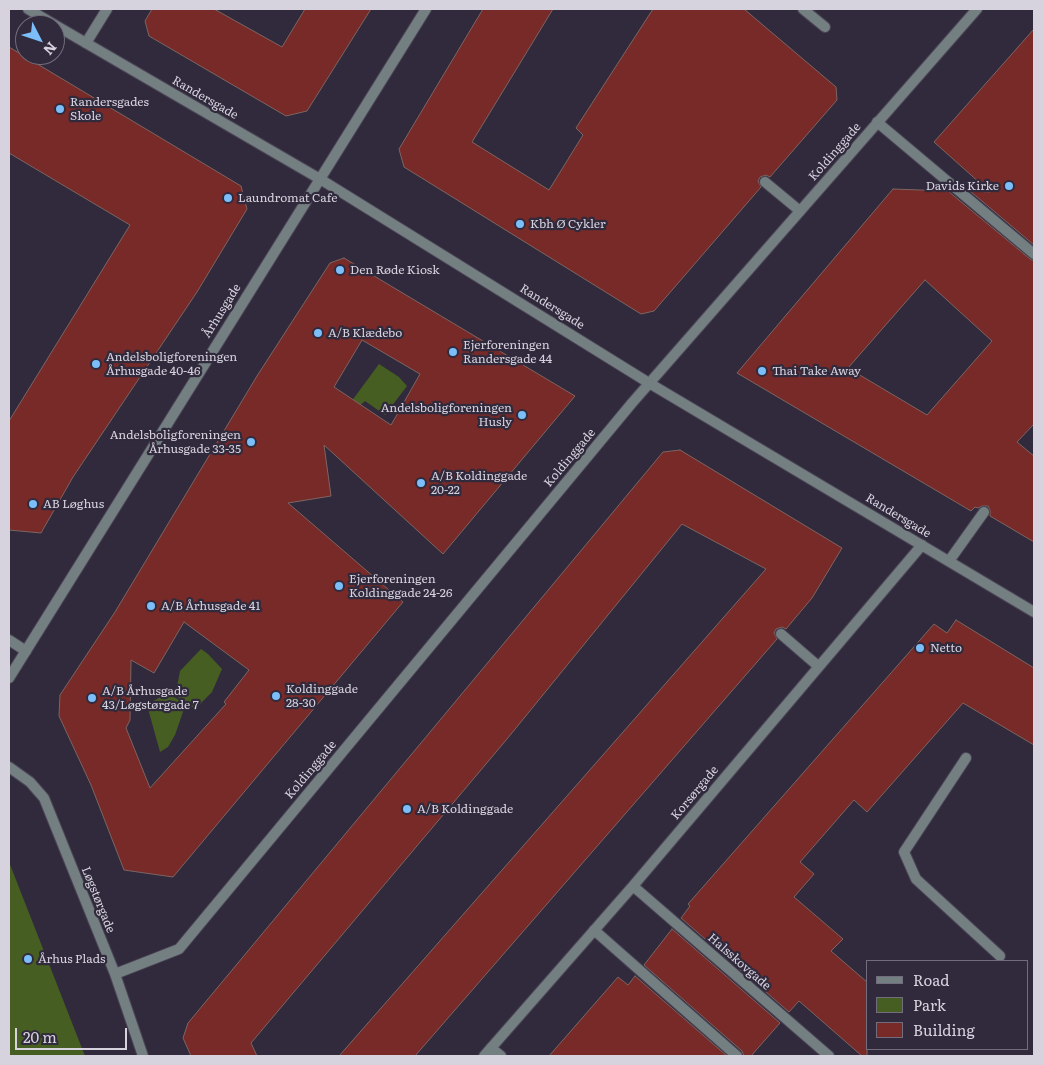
<!DOCTYPE html>
<meta charset="utf-8">
<style>
body{margin:0}
#map{position:relative;width:1043px;height:1065px;overflow:hidden;background:#302a3c;font-family:Literata,serif}
canvas{display:block}
.frame{position:absolute;inset:0;border:10px solid #d6d2de;pointer-events:none}
.legend{position:absolute;left:866px;top:960px;width:162px;height:90px;box-sizing:border-box;background:#302a3c;border:1px solid #726d7d;margin:0;padding:6px 9px;list-style:none;font-size:15px;color:#d6d2de}
.legend li{display:flex;align-items:center;gap:10px;height:25px}
.legend b{width:25px;border:1px solid #726d7d}
.north{position:absolute;left:15px;top:15px;width:50px;height:50px;box-sizing:border-box;background:#302a3c;border:1px solid #726d7d;border-radius:50%;rotate:131deg;font-size:14px;font-weight:700;line-height:20px;text-align:center;color:#d6d2de}
.north::after{content:'';display:block;margin:auto;width:18px;height:22px;background:#7cbef9;clip-path:polygon(50% 0,100% 100%,50% 72%,0 100%)}
.scale{position:absolute;left:15px;top:1028px;width:112px;height:22px;box-sizing:border-box;border:2px solid #d6d2de;border-top:0;padding-left:6px;font-size:15px;line-height:18px;white-space:nowrap;color:#d6d2de;-webkit-text-stroke:4px #302a3c;paint-order:stroke}
</style>
<div id="map">
<canvas width="1043" height="1065"></canvas>
<div class="frame"></div>
<ul class="legend">
<li><b style="height:6px;background:#747f82"></b>Road</li>
<li><b style="height:14px;background:#465e21"></b>Park</li>
<li><b style="height:14px;background:#772a27"></b>Building</li>
</ul>
<div class="north">N</div>
<div class="scale">20 m</div>
</div>
<script>
const ctx = document.querySelector('canvas').getContext('2d');
ctx.lineJoin = 'round';
function fill(path, color) { ctx.fillStyle = color; ctx.fill(path, 'evenodd'); }
const toPath = rows => new Path2D(rows.map(r => 'M' + r).join(''));
function strokePath(path, color, width, dash) { ctx.strokeStyle = color; ctx.lineWidth = width; ctx.lineCap = dash ? 'butt' : 'round'; ctx.setLineDash(dash || []); ctx.stroke(path); }
function label(font, color, halo, rows, align = 'center') {
  ctx.font = font + ' Literata,serif'; ctx.lineWidth = 4.5; ctx.setLineDash([]); ctx.textBaseline = 'middle'; ctx.strokeStyle = halo; ctx.fillStyle = color; for (const [text, x, y, turn = 0] of rows) {
    ctx.save(); ctx.translate(x, y); ctx.rotate((+turn || 0) * Math.PI / 180); ctx.textAlign = isNaN(turn) ? turn : align; if (halo) ctx.strokeText(text, 0, 0); ctx.fillText(text, 0, 0); ctx.restore();
  }
}
fill(toPath([
 [379,364,399,377,407,386,385,415,365,401,357,408,351,402],
 [201,649,208,654,222,669,212,692,198,706,184,709,175,735,168,747,160,752,147,705,165,694,169,694,179,700,177,687,180,671],
 [9,862,49,964,85,1056,9,1056]
]), '#465e21');
const building = toPath([
 [152,9,214,9,282,47,305,9,371,9,307,111,286,116,149,36,145,21,152,9],
 [483,9,553,9,472,142,549,190,583,135,576,128,653,9,744,9,836,87,837,100,770,177,766,175,760,177,758,181,761,187,654,311,641,314,404,167,399,149,483,9],
 [1034,29,1034,245,970,191,990,192,934,142,1034,29],
 [9,47,241,186,247,209,197,292,73,477,41,533,9,530,9,421,130,225,9,153,9,47],
 [893,189,948,191,1030,259,1034,261,1034,424,1017,442,1034,456,1034,542,990,516,990,510,988,506,982,506,978,508,975,507,971,511,737,373,893,189],
 [925,280,992,341,927,415,848,368,925,280],
 [344,258,575,396,443,554,324,445,331,496,288,503,403,602,173,877,124,870,91,785,59,716,60,695,115,612,257,376,330,263,344,258],
 [362,340,420,374,391,425,334,387,362,340],
 [184,622,249,670,224,702,226,704,150,788,126,728,130,720,131,660,154,673,184,622],
 [680,450,842,548,812,598,786,629,782,627,776,629,774,633,777,639,415,1056,339,1056,766,569,682,524,507,739,251,1043,257,1056,191,1056,183,1038,188,1023,663,452,680,450],
 [956,620,1034,668,1034,745,963,703,867,812,854,800,800,862,814,874,794,897,843,939,831,951,867,982,867,1056,862,1056,799,1001,789,1012,681,918,690,906,688,904,934,624,947,633,956,620],
 [672,929,780,1023,751,1056,744,1056,742,1051,644,965,672,929],
 [635,976,727,1056,549,1056,618,977,628,985,635,976]
]);
fill(building, '#772a27');
strokePath(building, '#7d6562', 1);
const service = toPath([
 [877,122,1034,254],
 [765,182,800,211],
 [949,561,984,512],
 [781,634,818,666],
 [966,758,904,852,916,879,1000,956],
 [491,1048,501,1056]
]);
const minor = toPath([
 [803,9,825,27],
 [86,43,107,9],
 [9,640,26,651],
 [9,767,30,782,44,798,115,974,143,1056],
 [633,886,829,1056],
 [594,930,737,1056],
 [115,974,179,949,632,403,977,9],
 [484,1056,633,886,922,545]
]);
const tertiary = toPath([
 [28,9,55,25],
 [55,25,320,179,649,383,1034,612],
 [9,678,426,9]
]);
strokePath(service, '#4b4556', 12);
strokePath(minor, '#4b4556', 12);
strokePath(tertiary, '#4b4556', 12);
strokePath(service, '#747f82', 10);
strokePath(minor, '#747f82', 10);
strokePath(tertiary, '#747f82', 10);
for (const [x, y, r, color] of [
 [60,109,5,"#7cbef9"],
 [1009,186,5,"#7cbef9"],
 [228,198,5,"#7cbef9"],
 [520,224,5,"#7cbef9"],
 [340,270,5,"#7cbef9"],
 [318,333,5,"#7cbef9"],
 [453,352,5,"#7cbef9"],
 [96,364,5,"#7cbef9"],
 [762,371,5,"#7cbef9"],
 [522,415,5,"#7cbef9"],
 [251,442,5,"#7cbef9"],
 [421,483,5,"#7cbef9"],
 [33,504,5,"#7cbef9"],
 [339,586,5,"#7cbef9"],
 [151,606,5,"#7cbef9"],
 [920,648,5,"#7cbef9"],
 [276,696,5,"#7cbef9"],
 [92,698,5,"#7cbef9"],
 [407,809,5,"#7cbef9"],
 [28,959,5,"#7cbef9"]
]) { const dot = new Path2D(); dot.arc(x, y, r, 0, 2 * Math.PI); ctx.fillStyle = color; ctx.fill(dot); strokePath(dot, '#302a3c', 2); }
label('12px', '#d6d2de', '#302a3c', [
 ["Randersgade",205,98,30],
 ["Koldinggade",835,152,-49],
 ["Randersgade",552,307,32],
 ["Århusgade",222,311,-58],
 ["Koldinggade",570,458,-50],
 ["Randersgade",898,516,31],
 ["Koldinggade",311,770,-50],
 ["Korsørgade",695,793,-50],
 ["Løgstørgade",98,900,68],
 ["Halsskovgade",739,962,41]
]);
label('12px', '#d6d2de', '#302a3c', [
 ["Randersgades",70,102],
 ["Skole",70,116],
 ["Davids Kirke",999,186,"right"],
 ["Laundromat Cafe",238,198],
 ["Kbh Ø Cykler",530,224],
 ["Den Røde Kiosk",350,270],
 ["A/B Klædebo",328,333],
 ["Ejerforeningen",463,345],
 ["Randersgade 44",463,359],
 ["Andelsboligforeningen",106,357],
 ["Århusgade 40-46",106,371],
 ["Thai Take Away",772,371],
 ["Andelsboligforeningen",512,408,"right"],
 ["Husly",512,422,"right"],
 ["Andelsboligforeningen",241,435,"right"],
 ["Århusgade 33-35",241,449,"right"],
 ["A/B Koldinggade",431,476],
 ["20-22",431,490],
 ["AB Løghus",43,504],
 ["Ejerforeningen",349,579],
 ["Koldinggade 24-26",349,593],
 ["A/B Århusgade 41",161,606],
 ["Netto",930,648],
 ["Koldinggade",286,689],
 ["28-30",286,703],
 ["A/B Århusgade",102,691],
 ["43/Løgstørgade 7",102,705],
 ["A/B Koldinggade",417,809],
 ["Århus Plads",38,959]
], 'left');
</script>
